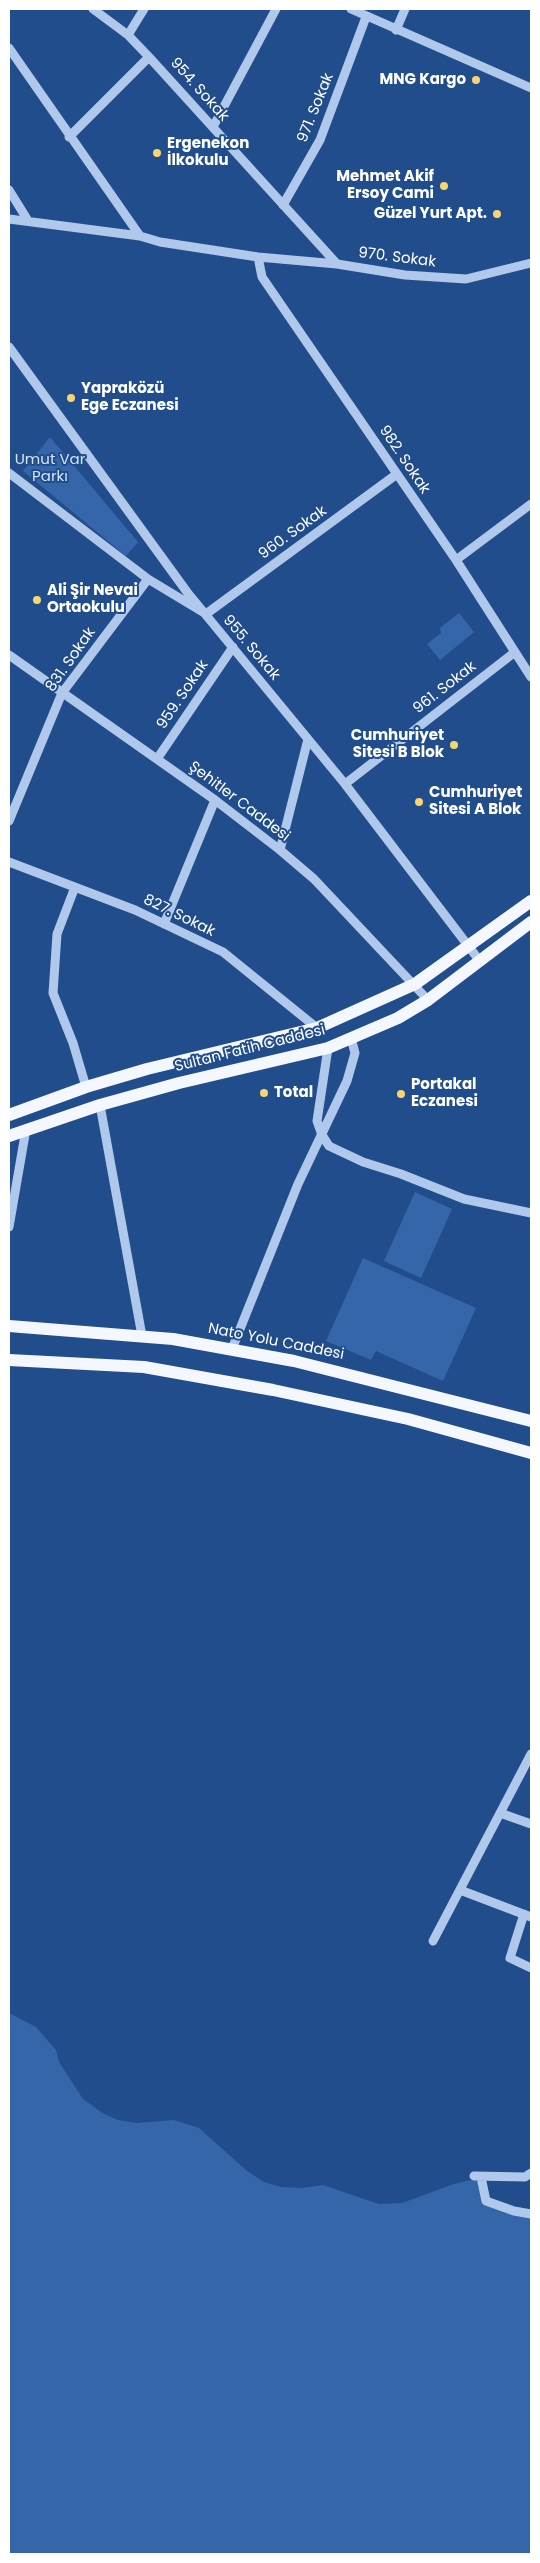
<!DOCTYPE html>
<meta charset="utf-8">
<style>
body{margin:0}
#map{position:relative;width:540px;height:2563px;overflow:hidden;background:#214d8c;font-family:Poppins,sans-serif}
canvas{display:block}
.frame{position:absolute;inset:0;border:10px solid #fff;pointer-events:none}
</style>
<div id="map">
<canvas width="540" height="2563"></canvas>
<div class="frame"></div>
</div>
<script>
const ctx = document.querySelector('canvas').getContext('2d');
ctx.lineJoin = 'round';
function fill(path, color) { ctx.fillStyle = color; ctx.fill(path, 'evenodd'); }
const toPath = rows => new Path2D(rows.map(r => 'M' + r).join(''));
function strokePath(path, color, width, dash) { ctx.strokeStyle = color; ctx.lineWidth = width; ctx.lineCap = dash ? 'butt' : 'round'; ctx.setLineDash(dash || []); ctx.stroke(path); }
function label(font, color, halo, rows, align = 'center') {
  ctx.font = font + ' Poppins,sans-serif'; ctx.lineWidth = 4; ctx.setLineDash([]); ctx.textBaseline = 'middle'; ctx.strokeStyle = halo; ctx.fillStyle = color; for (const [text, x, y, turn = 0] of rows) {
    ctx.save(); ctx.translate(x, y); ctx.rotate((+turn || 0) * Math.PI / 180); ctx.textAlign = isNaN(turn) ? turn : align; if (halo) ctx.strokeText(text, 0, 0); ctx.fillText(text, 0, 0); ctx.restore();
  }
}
fill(toPath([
 [50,437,138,542,126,556,23,471],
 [459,613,474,632,440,660,427,644,441,633,440,628],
 [415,1192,452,1209,421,1278,384,1261],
 [363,1258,476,1308,443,1381,376,1351,371,1360,326,1341],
 [9,2013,36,2027,56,2050,59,2062,83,2099,104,2114,118,2120,137,2123,174,2120,199,2128,247,2171,264,2182,281,2187,302,2188,323,2185,379,2204,402,2203,454,2184,480,2178,485,2203,531,2214,531,2554,9,2554]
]), '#3566aa');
strokePath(toPath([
 [93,9,128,35,149,57,337,264],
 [351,9,531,88],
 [396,30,405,9],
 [128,35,144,9],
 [9,48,140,236],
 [213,127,276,9],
 [69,137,149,57],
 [9,190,27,219],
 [283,205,320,140,366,17],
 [9,219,140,236,160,242,258,257,337,264,405,275,466,279,531,263],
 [258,257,262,277,456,560,531,677],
 [9,347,187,592,345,784,479,960],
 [9,473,148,579,206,614,397,474],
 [456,560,531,504],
 [9,655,215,800,280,850,314,879,428,1000],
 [157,759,233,647],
 [345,784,515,652],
 [9,821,62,693,148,579],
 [280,850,308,739],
 [9,862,135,910,223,952,317,1028],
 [75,887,57,934,53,993,73,1043,86,1087],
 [164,924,215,800],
 [328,1048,317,1121,322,1135,329,1146,363,1162,401,1174,464,1199,531,1213],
 [100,1105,142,1336],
 [9,1227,26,1129],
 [232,1349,298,1184,347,1081,355,1053,351,1038],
 [500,1813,531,1824],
 [460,1890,531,1917],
 [524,1914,510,1958,531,1968],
 [433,1941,531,1754],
 [474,2176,525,2177,531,2173],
 [481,2177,486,2201,514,2211,531,2214]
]), '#afc8eb', 9);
strokePath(toPath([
 [9,1115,86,1087,147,1069,317,1028,415,984,531,901],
 [9,1136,100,1105,179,1083,328,1048,398,1018,428,1000,531,922],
 [9,1326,173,1339,294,1361,531,1421],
 [9,1360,144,1367,273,1390,408,1419,531,1453]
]), '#f4f8fe', 12);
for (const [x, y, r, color] of [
 [476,80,5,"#f8d570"],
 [157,153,5,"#f8d570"],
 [444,186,5,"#f8d570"],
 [497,214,5,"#f8d570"],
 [71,398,5,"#f8d570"],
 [37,600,5,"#f8d570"],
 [454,745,5,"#f8d570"],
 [419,802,5,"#f8d570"],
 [264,1093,5,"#f8d570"],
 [401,1094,5,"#f8d570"]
]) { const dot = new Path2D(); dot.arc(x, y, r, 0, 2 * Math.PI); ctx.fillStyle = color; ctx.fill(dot); strokePath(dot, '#214d8c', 2); }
label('bold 15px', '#fff', '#214d8c', [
 ["MNG Kargo",466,80,"right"],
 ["Ergenekon",167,144],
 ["İlkokulu",167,161],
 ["Mehmet Akif",434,177,"right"],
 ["Ersoy Cami",434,194,"right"],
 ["Güzel Yurt Apt.",487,214,"right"],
 ["Yapraközü",81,389],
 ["Ege Eczanesi",81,406],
 ["Ali Şir Nevai",47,591],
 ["Ortaokulu",47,608],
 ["Cumhuriyet",444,736,"right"],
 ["Sitesi B Blok",444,753,"right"],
 ["Cumhuriyet",429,793],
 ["Sitesi A Blok",429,810],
 ["Portakal",411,1085],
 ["Eczanesi",411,1102],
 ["Total",274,1093]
], 'left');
label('15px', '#fff', '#214d8c', [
 ["954. Sokak",199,90,48],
 ["971. Sokak",316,108,-68],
 ["970. Sokak",397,258,7],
 ["982. Sokak",404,460,56],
 ["960. Sokak",293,533,-36],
 ["955. Sokak",251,648,50],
 ["831. Sokak",71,660,-55],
 ["961. Sokak",445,688,-38],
 ["959. Sokak",183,695,-56],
 ["Şehitler Caddesi",239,802,37],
 ["827. Sokak",179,916,26],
 ["Sultan Fatih Caddesi",250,1049,-14],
 ["Nato Yolu Caddesi",276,1342,11]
]);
label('15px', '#d4e3f8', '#214d8c', [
 ["Umut Var",50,460],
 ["Parkı",50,477]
]);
</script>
